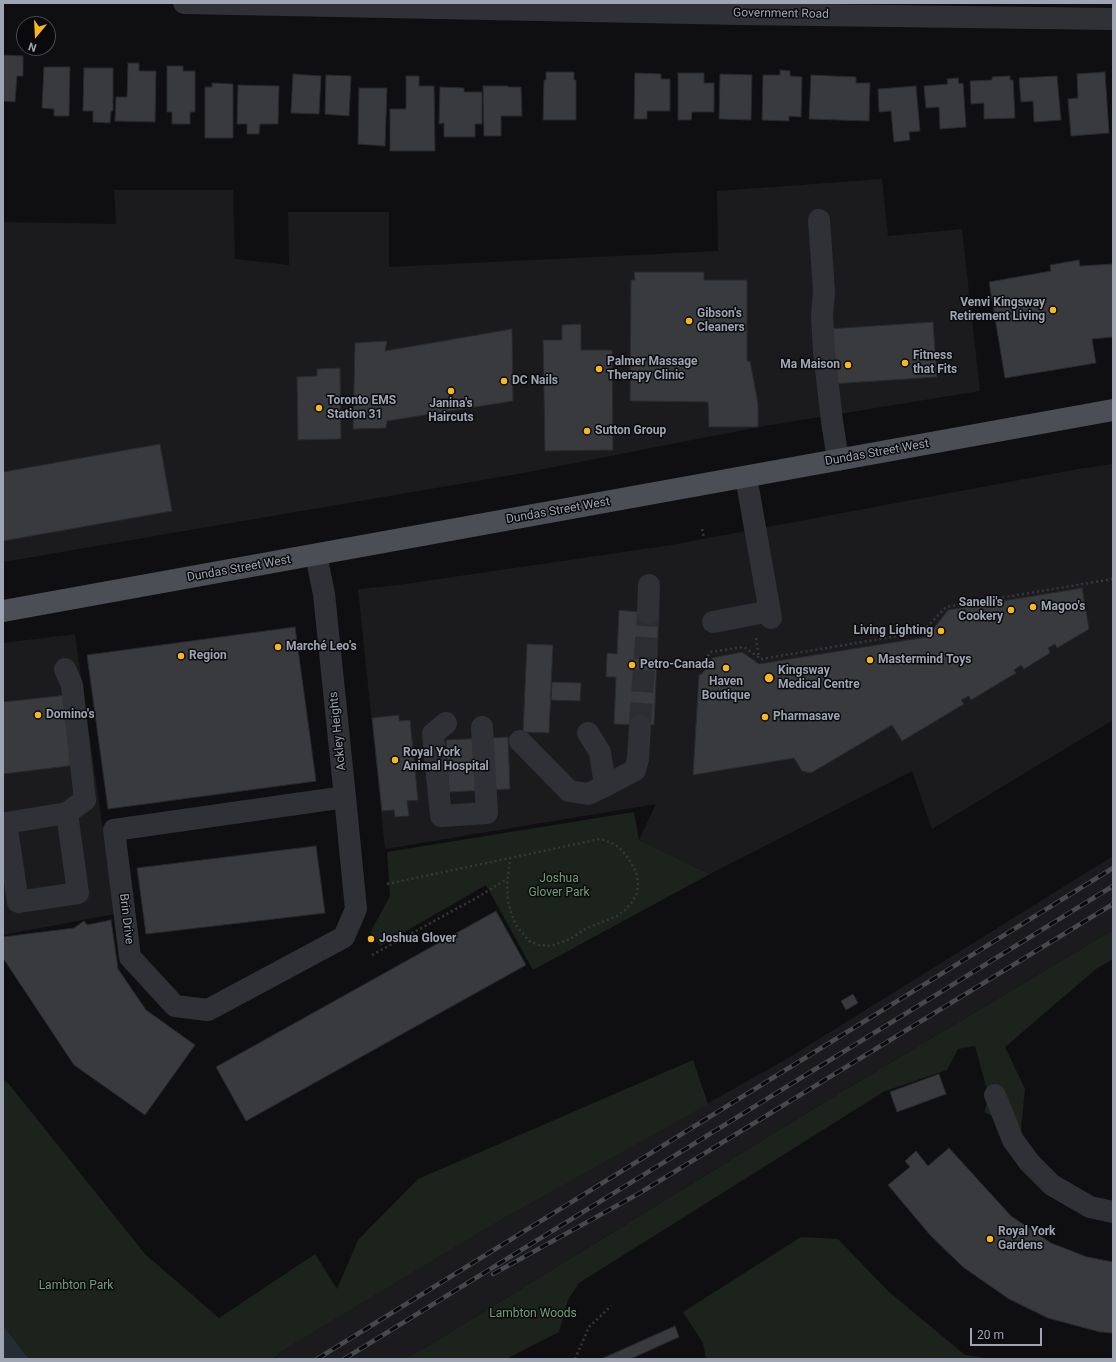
<!DOCTYPE html>
<meta charset="utf-8">
<style>
body{margin:0}
#map{position:relative;width:1116px;height:1362px;overflow:hidden;background:#0f0f11;font-family:Roboto,sans-serif}
canvas{display:block}
.frame{position:absolute;inset:0;border:4px solid #9fa5b2;pointer-events:none}
.north{position:absolute;left:16px;top:16px;width:40px;height:40px;box-sizing:border-box;background:#0a0a0c;border:1px solid #46484e;border-radius:50%;rotate:198deg;font-size:11px;font-weight:700;line-height:16px;text-align:center;color:#9fa5b2}
.north::after{content:'';display:block;margin:auto;width:14px;height:18px;background:#fab61e;clip-path:polygon(50% 0,100% 100%,50% 72%,0 100%)}
.scale{position:absolute;left:970px;top:1328px;width:72px;height:18px;box-sizing:border-box;border:2px solid #9fa5b2;border-top:0;padding-left:5px;font-size:12px;line-height:14px;white-space:nowrap;color:#9fa5b2;-webkit-text-stroke:3px #0a0a0c;paint-order:stroke}
</style>
<div id="map">
<canvas width="1116" height="1362"></canvas>
<div class="frame"></div>
<div class="north">N</div>
<div class="scale">20 m</div>
</div>
<script>
const ctx = document.querySelector('canvas').getContext('2d');
ctx.lineJoin = 'round';
function fill(path, color) { ctx.fillStyle = color; ctx.fill(path, 'evenodd'); }
const toPath = rows => new Path2D(rows.map(r => 'M' + r).join(''));
function strokePath(path, color, width, dash) { ctx.strokeStyle = color; ctx.lineWidth = width; ctx.lineCap = dash ? 'butt' : 'round'; ctx.setLineDash(dash || []); ctx.stroke(path); }
function label(font, color, halo, rows, align = 'center') {
  ctx.font = font + ' Roboto,sans-serif'; ctx.lineWidth = 3; ctx.setLineDash([]); ctx.textBaseline = 'middle'; ctx.strokeStyle = halo; ctx.fillStyle = color; for (const [text, x, y, turn = 0] of rows) {
    ctx.save(); ctx.translate(x, y); ctx.rotate((+turn || 0) * Math.PI / 180); ctx.textAlign = isNaN(turn) ? turn : align; if (halo) ctx.strokeText(text, 0, 0); ctx.fillText(text, 0, 0); ctx.restore();
  }
}
fill(toPath([
 [882,179,888,236,962,229,980,391,759,427,518,474,3,562,3,295,4,222,116,224,114,190,233,190,235,259,289,265,288,212,389,212,389,267,718,251,717,191],
 [1113,464,1113,720,932,829,912,771,710,874,639,840,656,804,385,849,358,589,398,585,671,545,1078,469],
 [75,634,115,914,3,935,3,643],
 [1113,856,1113,930,828,1100,425,1348,404,1359,273,1359,282,1351,492,1225,790,1057]
]), '#1b1b1e');
fill(toPath([
 [634,812,639,840,710,874,533,970,486,885,380,946,370,933,390,896,387,852],
 [1113,930,1113,959,1096,969,1005,1047,1025,1089,1021,1131,984,1112,989,1097,975,1046,958,1049,947,1070,885,1091,579,1283,568,1300,559,1332,506,1359,404,1359,425,1348,828,1100],
 [693,1060,708,1104,492,1225,282,1351,273,1359,29,1359,3,1325,3,1080,8,1083,145,1254,219,1318,315,1254,337,1289,358,1240,418,1179],
 [801,1237,838,1239,888,1291,965,1355,992,1359,706,1359,703,1343,683,1312]
]), '#1b231c');
fill(toPath([
 [3,1325,29,1359,3,1359]
]), '#252d34');
const building = toPath([
 [3,55,23,56,23,76,17,76,15,102,3,101,3,55],
 [128,63,139,63,139,71,156,71,155,122,115,121,116,97,127,97,128,63],
 [167,66,183,66,183,71,195,71,195,112,190,112,190,124,172,124,172,112,167,112,167,66],
 [44,67,70,67,69,116,54,116,54,109,42,108,44,67],
 [84,68,113,68,113,111,111,111,110,123,93,122,93,111,83,111,84,68],
 [780,70,790,71,790,76,802,77,801,117,789,116,789,121,762,120,763,75,780,75,780,70],
 [546,72,574,72,574,80,576,80,576,120,543,120,544,80,546,80,546,72],
 [1105,72,1109,133,1071,136,1068,99,1078,98,1077,74,1105,72],
 [635,73,661,74,661,79,670,79,670,111,647,111,647,119,634,119,635,73],
 [678,73,704,73,704,83,714,83,714,112,692,112,691,120,678,120,678,73],
 [293,74,321,76,319,114,291,113,293,74],
 [720,74,752,75,751,120,719,119,720,74],
 [326,75,351,76,349,116,325,114,326,75],
 [811,75,856,77,856,83,870,83,869,121,809,119,811,75],
 [406,76,419,76,419,86,434,86,435,151,390,151,390,109,406,109,406,76],
 [1010,76,1010,80,1013,80,1015,118,984,119,984,103,971,104,970,81,992,80,992,77,1010,76],
 [1057,76,1061,120,1034,122,1033,101,1021,102,1019,78,1057,76],
 [958,78,959,84,963,83,966,127,940,129,939,107,926,108,924,86,948,84,947,79,958,78],
 [212,83,233,84,233,138,205,138,205,87,212,87,212,83],
 [238,85,279,86,278,124,260,124,259,134,247,134,247,124,237,124,238,85],
 [483,86,508,86,508,87,521,87,522,116,501,116,501,136,484,136,483,86],
 [916,86,920,131,909,132,910,140,894,142,891,111,879,112,878,89,916,86],
 [440,87,464,88,464,92,482,92,482,124,475,124,475,137,444,137,444,123,439,124,440,87],
 [359,88,387,88,385,146,358,144,359,88],
 [1079,260,1080,266,1113,264,1113,337,1092,339,1096,363,1005,378,989,282,1051,271,1050,265,1079,260],
 [634,272,704,272,704,280,747,280,747,361,750,361,758,403,758,427,709,427,708,402,630,401,631,280,635,280,634,272],
 [933,322,937,377,832,384,828,329,933,322],
 [581,324,581,350,612,350,613,450,545,451,543,340,562,340,562,325,581,324],
 [512,329,513,401,387,421,386,428,353,429,355,343,387,341,385,351,512,329],
 [340,368,341,439,298,440,297,377,317,376,317,369,340,368],
 [160,444,172,511,3,541,3,472,160,444],
 [1082,588,1089,629,1057,648,1055,644,1048,648,1050,653,1024,669,1021,665,1014,670,1016,673,971,700,969,696,961,700,964,704,902,741,892,725,811,773,802,771,794,758,693,775,699,675,702,674,712,658,742,652,759,664,927,637,948,610,1082,588],
 [619,610,648,613,659,612,654,725,614,724,616,677,606,677,607,653,617,654,619,610],
 [295,627,316,781,108,809,87,655,295,627],
 [527,644,553,645,549,733,523,732,527,644],
 [552,682,581,683,580,701,551,700,552,682],
 [67,695,76,765,3,774,3,702,67,695],
 [399,715,399,721,410,720,418,800,407,801,409,816,395,817,394,810,382,811,372,718,399,715],
 [508,737,510,789,449,792,446,740,508,737],
 [316,846,325,913,146,934,137,868,316,846],
 [496,911,526,965,246,1121,216,1067,496,911],
 [111,920,118,969,146,1010,195,1045,145,1115,74,1065,3,958,3,937,74,928,84,921,87,925,111,920],
 [853,994,858,1003,846,1010,841,1001,853,994],
 [939,1074,946,1094,897,1112,890,1092,939,1074],
 [949,1148,1011,1216,1051,1243,1087,1257,1113,1262,1113,1333,1100,1332,1048,1318,1009,1299,963,1267,930,1235,888,1185,910,1167,905,1161,916,1151,928,1166,949,1148],
 [675,1326,679,1337,648,1351,630,1359,601,1359,675,1326]
]);
fill(building, '#383a3e');
strokePath(building, '#29292d', 1);
strokePath(toPath([
 [640,725,648,613]
]), '#2c2d31', 22, [22, 11]);
strokePath(toPath([
 [702,529,704,538],
 [756,638,759,658],
 [703,665,710,652,744,647,761,659,922,632,946,607,1113,579],
 [387,884,600,839,610,842,620,848,628,858,636,871,638,882,637,893,632,902,625,910,617,916,587,928,570,939,551,946,539,945,529,941,516,925,512,915,508,902,507,885,510,858],
 [372,955,478,897,507,879],
 [575,1359,589,1327,611,1306]
]), '#36383d', 2.5, [2, 3]);
strokePath(toPath([
 [184,3,740,14,1113,19],
 [819,220,824,291,822,316,824,352,832,421,838,460],
 [746,477,771,618],
 [316,555,324,594,345,797,356,909,344,937,208,1010,175,1006,130,957,114,830,345,797],
 [648,613,649,585],
 [713,622,770,611],
 [65,669,72,685,85,800,67,813,6,823,18,902,78,893,67,813],
 [446,723,433,734,441,816,487,813,482,727],
 [520,741,569,791,588,794,605,786,600,752,588,733],
 [605,786,635,770,638,759,640,725],
 [995,1095,1013,1140,1029,1162,1052,1185,1090,1207,1113,1212]
]), '#303136', 22);
strokePath(toPath([
 [3,611,1113,410]
]), '#4c4e55', 22);
const rail = toPath([
 [493,1274,638,1194,1113,904],
 [317,1359,1113,868],
 [344,1359,1113,886]
]);
strokePath(rail, '#47494f', 4.5);
strokePath(rail, '#0a0a0c', 3, [9]);
for (const [x, y, r, color] of [
 [1053,310,4,"#fab61e"],
 [689,321,4,"#fab61e"],
 [905,363,4,"#fab61e"],
 [848,365,4,"#fab61e"],
 [599,369,4,"#fab61e"],
 [504,381,4,"#fab61e"],
 [451,391,4,"#fab61e"],
 [319,408,4,"#fab61e"],
 [587,431,4,"#fab61e"],
 [1033,607,4,"#fab61e"],
 [1011,610,4,"#fab61e"],
 [941,631,4,"#fab61e"],
 [278,647,4,"#fab61e"],
 [181,656,4,"#fab61e"],
 [870,660,4,"#fab61e"],
 [632,665,4,"#fab61e"],
 [726,668,4,"#fab61e"],
 [769,678,5,"#fab61e"],
 [38,715,4,"#fab61e"],
 [765,717,4,"#fab61e"],
 [395,760,4,"#fab61e"],
 [371,939,4,"#fab61e"],
 [990,1239,4,"#fab61e"]
]) { const dot = new Path2D(); dot.arc(x, y, r, 0, 2 * Math.PI); ctx.fillStyle = color; ctx.fill(dot); strokePath(dot, '#0a0a0c', 1.5); }
label('12px', '#9fa5b2', '#0a0a0c', [
 ["Government Road",781,14,1],
 ["Dundas Street West",877,453,-10],
 ["Dundas Street West",558,511,-10],
 ["Dundas Street West",239,569,-10],
 ["Ackley Heights",338,731,-96],
 ["Brin Drive",126,919,83]
]);
label('bold 12px', '#9fa5b2', '#0a0a0c', [
 ["Venvi Kingsway",1045,303,"right"],
 ["Retirement Living",1045,317,"right"],
 ["Gibson's",697,314],
 ["Cleaners",697,328],
 ["Fitness",913,356],
 ["that Fits",913,370],
 ["Palmer Massage",607,362],
 ["Therapy Clinic",607,376],
 ["Ma Maison",840,365,"right"],
 ["DC Nails",512,381],
 ["Toronto EMS",327,401],
 ["Station 31",327,415],
 ["Janina's",451,404,"center"],
 ["Haircuts",451,418,"center"],
 ["Sutton Group",595,431],
 ["Sanelli's",1003,603,"right"],
 ["Cookery",1003,617,"right"],
 ["Magoo's",1041,607],
 ["Living Lighting",933,631,"right"],
 ["Marché Leo’s",286,647],
 ["Region",189,656],
 ["Mastermind Toys",878,660],
 ["Petro-Canada",640,665],
 ["Kingsway",778,671],
 ["Medical Centre",778,685],
 ["Haven",726,682,"center"],
 ["Boutique",726,696,"center"],
 ["Domino's",46,715],
 ["Pharmasave",773,717],
 ["Royal York",403,753],
 ["Animal Hospital",403,767],
 ["Joshua Glover",379,939],
 ["Royal York",998,1232],
 ["Gardens",998,1246]
], 'left');
label('12px', '#759f79', '#0a0a0c', [
 ["Joshua",559,879],
 ["Glover Park",559,893],
 ["Lambton Park",76,1286],
 ["Lambton Woods",533,1314]
]);
</script>
